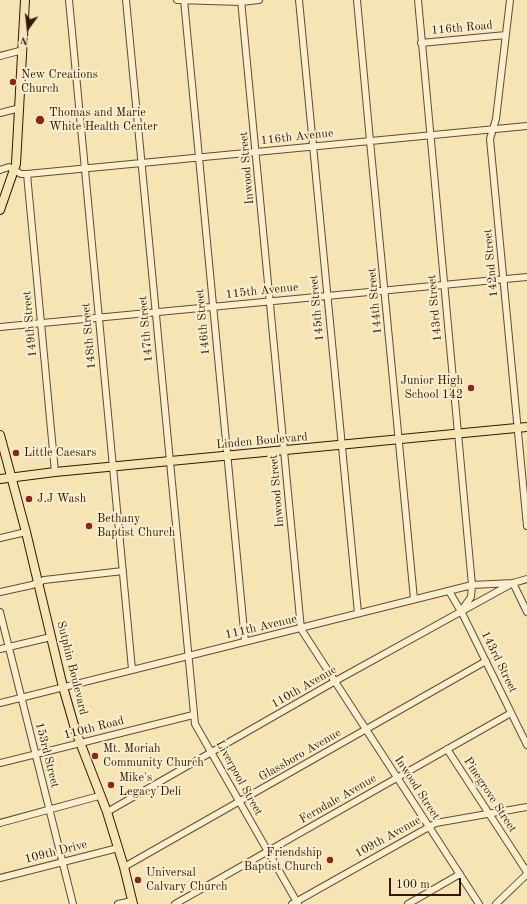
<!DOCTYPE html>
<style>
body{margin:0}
#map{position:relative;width:527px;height:904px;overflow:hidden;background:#f6e5b4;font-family:"Old Standard TT",serif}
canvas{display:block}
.north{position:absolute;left:8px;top:8px;width:40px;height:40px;-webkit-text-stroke:3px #f9eece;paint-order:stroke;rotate:195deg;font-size:11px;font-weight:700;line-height:16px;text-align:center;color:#361705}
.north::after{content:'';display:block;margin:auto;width:14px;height:18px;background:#361705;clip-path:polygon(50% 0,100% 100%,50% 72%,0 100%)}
.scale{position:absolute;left:389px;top:878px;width:72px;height:18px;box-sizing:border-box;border:2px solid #361705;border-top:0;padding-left:5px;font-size:12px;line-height:14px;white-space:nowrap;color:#361705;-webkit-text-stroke:3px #f9eece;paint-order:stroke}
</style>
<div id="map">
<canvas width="527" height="904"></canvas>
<div class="north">N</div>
<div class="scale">100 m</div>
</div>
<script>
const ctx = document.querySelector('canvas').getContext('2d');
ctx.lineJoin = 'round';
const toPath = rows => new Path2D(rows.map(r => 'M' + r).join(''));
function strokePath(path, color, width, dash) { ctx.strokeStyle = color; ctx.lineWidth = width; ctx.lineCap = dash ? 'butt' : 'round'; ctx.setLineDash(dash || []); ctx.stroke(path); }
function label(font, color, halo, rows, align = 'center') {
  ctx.font = font + ' "Old Standard TT",serif'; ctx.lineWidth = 4; ctx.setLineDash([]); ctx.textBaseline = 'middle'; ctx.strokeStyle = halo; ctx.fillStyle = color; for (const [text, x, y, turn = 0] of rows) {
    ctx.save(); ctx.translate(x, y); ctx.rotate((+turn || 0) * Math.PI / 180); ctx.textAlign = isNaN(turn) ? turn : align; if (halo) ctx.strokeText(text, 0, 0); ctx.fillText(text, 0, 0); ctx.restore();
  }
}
const minor = toPath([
 [69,0,132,669],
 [126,0,195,724,298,904],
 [177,0,241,2,259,0],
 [184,0,245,641],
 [241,0,301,629,479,904],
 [299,0,358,613],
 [357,0,370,141,414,599],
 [418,0,472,585,471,597,461,611],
 [510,0,496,119,490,139,527,526],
 [421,43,506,35],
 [0,56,23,50],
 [0,113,20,108],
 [0,170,9,167,21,174,27,174,527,126],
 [27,174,55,472],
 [0,327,527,277],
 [0,538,26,532],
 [513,583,527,612],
 [449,591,463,615,527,745],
 [0,592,32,585,44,580,123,571],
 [0,612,73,904],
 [0,649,51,637],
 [0,703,472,585,513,583,527,579],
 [447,749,527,872],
 [0,763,193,715],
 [107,812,339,679,511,584],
 [0,823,99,796],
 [124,867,486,661],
 [0,878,118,848],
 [118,904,132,901],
 [175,904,511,713],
 [292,904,436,823,527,807],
 [408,904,460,874],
 [496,904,527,874]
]);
const major = toPath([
 [0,210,16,164,25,0],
 [0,435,26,532,63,687,76,732,107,812,124,867,133,904],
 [0,479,55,472,527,427]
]);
strokePath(minor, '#664a31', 8);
strokePath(major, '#361705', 10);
strokePath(minor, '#f9eece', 6);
strokePath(major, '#f6e5b4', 8);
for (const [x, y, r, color] of [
 [13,82,4,"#8f2418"],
 [40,120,5,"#8f2418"],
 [471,388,4,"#8f2418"],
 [16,453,4,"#8f2418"],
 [29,499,4,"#8f2418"],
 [89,526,4,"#8f2418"],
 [95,756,4,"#8f2418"],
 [111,785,4,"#8f2418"],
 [330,860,4,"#8f2418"],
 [138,880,4,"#8f2418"]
]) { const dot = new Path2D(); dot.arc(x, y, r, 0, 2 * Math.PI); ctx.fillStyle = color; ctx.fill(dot); strokePath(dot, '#f9eece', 1.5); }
label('12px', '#361705', '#f9eece', [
 ["116th Road",462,28,-5],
 ["116th Avenue",297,137,-6],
 ["Inwood Street",247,168,-95],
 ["142nd Street",491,263,-95],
 ["115th Avenue",262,291,-6],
 ["144th Street",375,301,-95],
 ["145th Street",317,308,-95],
 ["143rd Street",435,308,-95],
 ["146th Street",203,322,-95],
 ["149th Street",30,324,-95],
 ["147th Street",146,329,-95],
 ["148th Street",89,336,-95],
 ["Linden Boulevard",262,441,-5],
 ["Inwood Street",277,491,-95],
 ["111th Avenue",261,627,-13],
 ["143rd Street",499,662,64],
 ["Sutphin Boulevard",72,668,76],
 ["110th Avenue",304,687,-30],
 ["110th Road",94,728,-14],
 ["153rd Street",47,755,76],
 ["Glassboro Avenue",300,755,-30],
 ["Liverpool Street",239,778,61],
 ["Inwood Street",417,788,57],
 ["Pinegrove Street",490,795,57],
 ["Ferndale Avenue",338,799,-30],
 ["109th Avenue",388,837,-29],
 ["109th Drive",56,852,-14]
]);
label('12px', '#361705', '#f9eece', [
 ["New Creations",21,75],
 ["Church",21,89],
 ["Thomas and Marie",49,113],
 ["White Health Center",49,127],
 ["Junior High",463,381,"right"],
 ["School 142",463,395,"right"],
 ["Little Caesars",24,453],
 ["J.J Wash",37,499],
 ["Bethany",97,519],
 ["Baptist Church",97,533],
 ["Mt. Moriah",103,749],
 ["Community Church",103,763],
 ["Mike's",119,778],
 ["Legacy Deli",119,792],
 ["Friendship",322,853,"right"],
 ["Baptist Church",322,867,"right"],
 ["Universal",146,873],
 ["Calvary Church",146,887]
], 'left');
</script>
